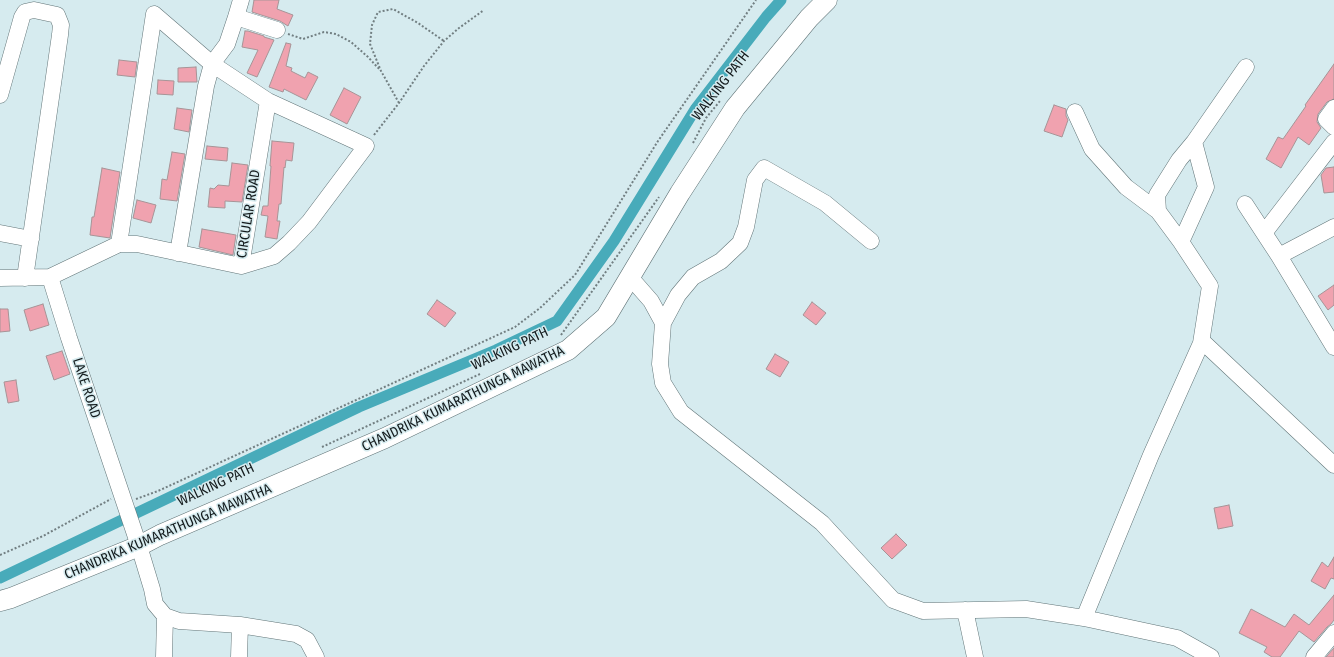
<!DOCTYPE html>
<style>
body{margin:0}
canvas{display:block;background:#d6ebef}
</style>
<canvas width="1334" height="657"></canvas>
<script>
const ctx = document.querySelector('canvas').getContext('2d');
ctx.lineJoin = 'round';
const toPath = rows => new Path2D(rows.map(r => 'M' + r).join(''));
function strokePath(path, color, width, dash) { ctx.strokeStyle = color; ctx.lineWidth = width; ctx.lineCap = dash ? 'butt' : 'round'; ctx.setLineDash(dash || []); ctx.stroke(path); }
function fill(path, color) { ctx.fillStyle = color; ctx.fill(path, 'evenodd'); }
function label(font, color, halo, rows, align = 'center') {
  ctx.font = font + ' "Fira Sans Condensed",sans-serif'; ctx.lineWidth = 3; ctx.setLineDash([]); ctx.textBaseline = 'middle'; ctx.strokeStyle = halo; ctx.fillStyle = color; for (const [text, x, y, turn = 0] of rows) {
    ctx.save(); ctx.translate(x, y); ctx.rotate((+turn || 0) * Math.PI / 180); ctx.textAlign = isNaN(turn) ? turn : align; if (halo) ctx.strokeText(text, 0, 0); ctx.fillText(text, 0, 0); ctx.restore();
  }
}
strokePath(toPath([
 [0,578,359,407,496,350,557,321,614,241,696,108,766,17,781,0]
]), '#48abba', 11);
const building = toPath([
 [254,0,279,0,277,9,293,15,288,26,280,21,252,12,254,0],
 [245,31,248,31,264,36,264,37,274,40,257,77,247,73,258,50,242,47,245,31],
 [286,43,291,44,286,66,292,68,291,71,305,78,308,72,318,77,306,100,284,89,283,92,269,87,286,43],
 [119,60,137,62,135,77,117,75,119,60],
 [1334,64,1334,99,1327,102,1318,114,1317,122,1321,128,1309,145,1298,137,1281,168,1266,159,1278,137,1283,139,1306,106,1305,105,1334,64],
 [196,67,197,82,178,82,178,68,196,67],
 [158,80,174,81,173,95,157,94,158,80],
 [344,88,361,97,347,124,330,115,344,88],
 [1054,105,1066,109,1066,116,1068,120,1062,137,1044,131,1054,105],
 [177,108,192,110,189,132,174,129,177,108],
 [272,141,294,143,292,161,286,160,285,168,284,167,281,204,279,204,277,221,280,221,277,239,265,237,268,216,261,215,263,206,268,206,271,166,270,166,272,141],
 [207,146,228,148,227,161,205,159,207,146],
 [172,152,185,154,177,201,160,199,162,179,167,180,172,152],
 [232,163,248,165,242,202,225,201,225,208,208,207,210,188,214,189,218,185,229,186,232,163],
 [1334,167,1334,192,1324,193,1321,175,1326,168,1334,167],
 [102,168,120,172,110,238,90,235,92,217,94,217,102,168],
 [137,200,156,205,151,223,133,218,137,200],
 [202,229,236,235,233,255,199,247,202,229],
 [1334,285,1334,305,1328,310,1318,296,1334,285],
 [437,300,456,313,445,327,427,314,437,300],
 [812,302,826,313,816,325,803,315,812,302],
 [43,304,49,325,30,331,24,310,43,304],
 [0,309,8,309,10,331,0,332,0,309],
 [62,351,70,374,54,380,46,356,62,351],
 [775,354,789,362,780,377,766,369,775,354],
 [16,380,19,401,8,403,4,382,16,380],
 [1229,505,1233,526,1218,529,1214,508,1229,505],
 [896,534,907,545,892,559,881,548,896,534],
 [1334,557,1334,579,1331,578,1325,589,1311,581,1322,562,1328,567,1334,557],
 [1334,595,1334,620,1331,624,1327,627,1314,642,1299,631,1280,657,1272,657,1264,652,1267,647,1239,633,1251,609,1285,627,1294,614,1309,625,1334,595],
 [1334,648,1334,657,1326,657,1334,648]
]);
fill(building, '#f0a2af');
strokePath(building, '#a79497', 1);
const minor = toPath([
 [236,17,277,30],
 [0,95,22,17,25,12,34,10,57,15,61,25,60,35,25,278],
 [1334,108,1326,119,1334,127],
 [1075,112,1092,149,1126,187,1158,211],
 [1245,204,1279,256,1334,347],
 [0,233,31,239],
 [1264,233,1334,142],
 [871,241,825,203,764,168,755,180,746,227,740,243,721,261,693,277,678,295,663,323,660,364,663,383,681,412,822,523,893,600,923,611,1026,609,1084,618,1177,638,1211,657],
 [1181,242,1158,211,1157,195,1179,160,1194,142],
 [119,244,154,14,212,64,206,86,178,253],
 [1279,256,1334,227],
 [241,266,274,256,289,243,309,222,366,146,268,101],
 [50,277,69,338,139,546,152,589,155,604,165,616,179,621,240,625,296,634,307,640,316,657],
 [630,277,651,301,663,323],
 [0,278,50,277,119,244,137,244,241,266,268,101,212,64,227,44,236,17,241,0],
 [1201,343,1210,286,1181,242,1206,187,1194,142,1246,67],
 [965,610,975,657],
 [1084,618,1151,455,1202,341,1334,465],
 [164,657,165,616],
 [239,657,240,625],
 [1314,657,1334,633]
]);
const major = toPath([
 [0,601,11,598,139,546,160,535,385,438,568,350,606,317,680,193,735,108,809,18,827,0]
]);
strokePath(minor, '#627578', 17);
strokePath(major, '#627578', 21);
strokePath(toPath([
 [288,34,303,39,324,32,336,34,351,42,368,57,380,70],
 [399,103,381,71,370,44,372,25,378,12,393,9,418,23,444,41],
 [374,135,399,103,424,66,444,41,459,28,484,10],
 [693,143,706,118,720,101],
 [561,335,659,197],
 [322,447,480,374],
 [136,499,158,491,515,327,540,308,575,275,658,141,756,0],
 [0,555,43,536,111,499]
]), '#727f82', 2, [2, 2]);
strokePath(minor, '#fff', 16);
strokePath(major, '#fff', 20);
label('14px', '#131a1c', '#d6ebef', [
 ["WALKING PATH",721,86,-52],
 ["CIRCULAR ROAD",249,214,-81],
 ["WALKING PATH",510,349,-25],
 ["LAKE ROAD",86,388,72],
 ["CHANDRIKA KUMARATHUNGA MAWATHA",463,399,-26],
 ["WALKING PATH",216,485,-25],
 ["CHANDRIKA KUMARATHUNGA MAWATHA",168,532,-23]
]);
</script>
